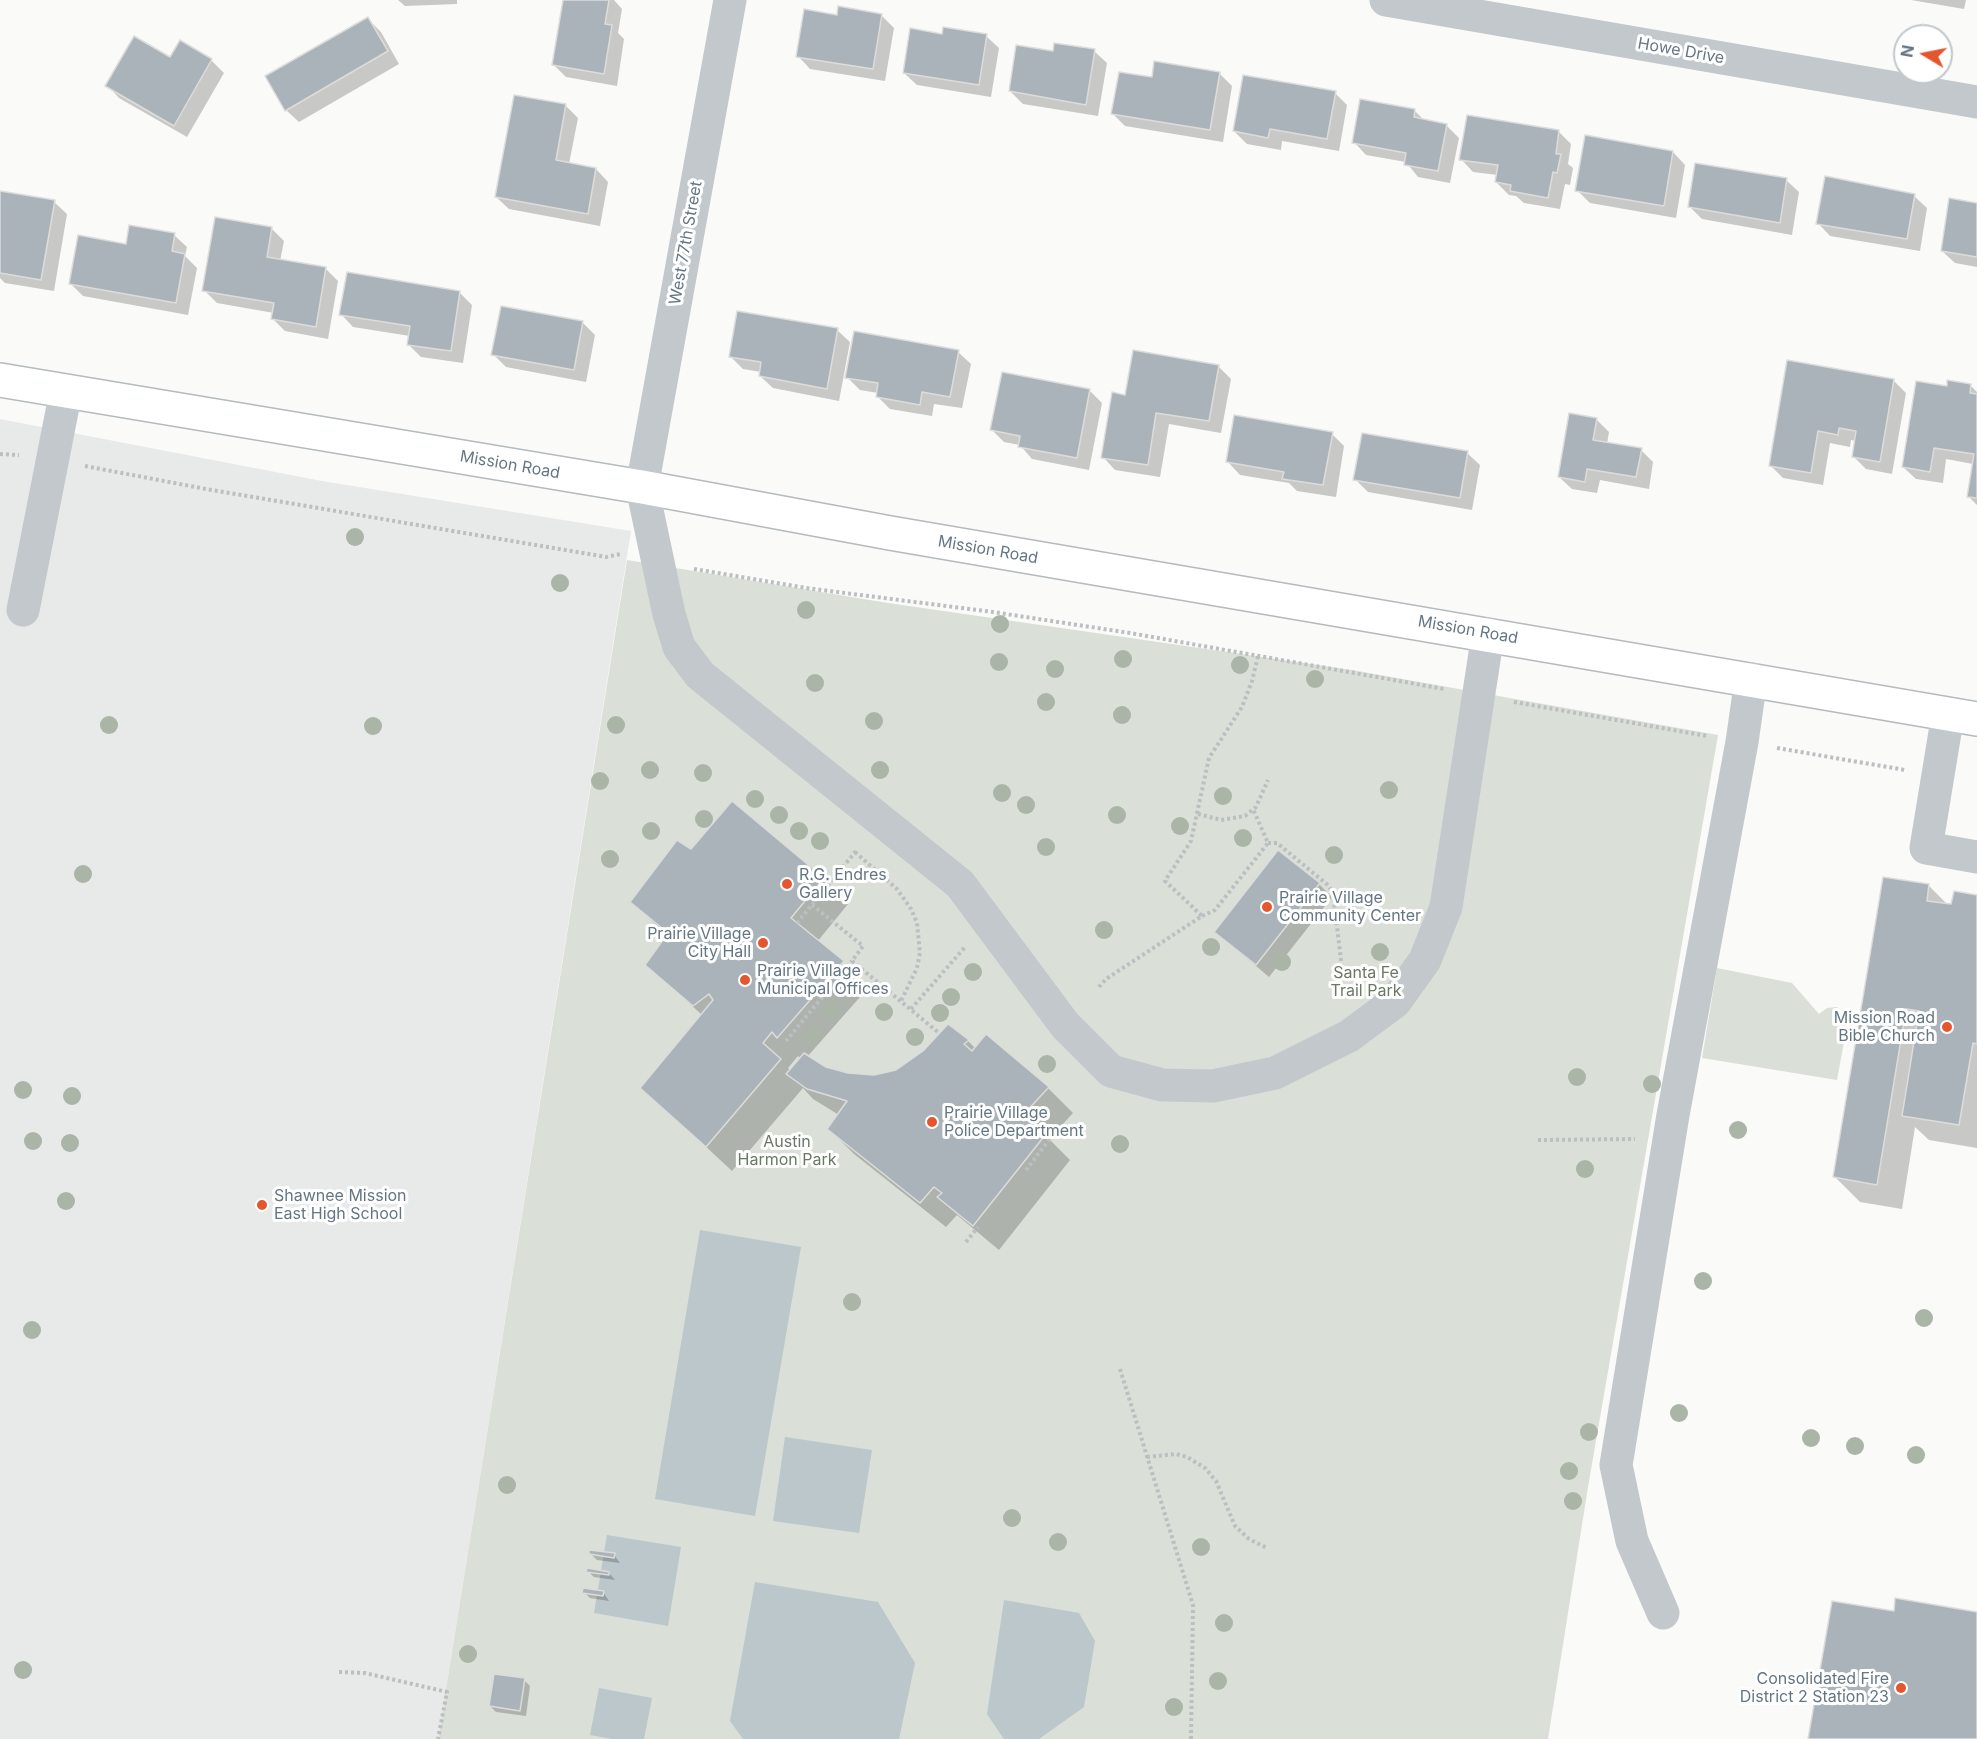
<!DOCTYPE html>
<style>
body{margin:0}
#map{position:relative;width:1977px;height:1739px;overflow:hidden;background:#fafaf8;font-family:Inter,sans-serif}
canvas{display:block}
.north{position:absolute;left:1893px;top:24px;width:60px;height:60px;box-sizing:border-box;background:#fff;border:2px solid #c1c8cd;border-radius:50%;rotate:280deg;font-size:16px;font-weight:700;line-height:24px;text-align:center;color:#657683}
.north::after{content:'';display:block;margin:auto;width:21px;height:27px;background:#e4572e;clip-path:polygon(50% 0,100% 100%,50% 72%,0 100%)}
</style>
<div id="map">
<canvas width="1977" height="1739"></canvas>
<div class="north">N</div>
</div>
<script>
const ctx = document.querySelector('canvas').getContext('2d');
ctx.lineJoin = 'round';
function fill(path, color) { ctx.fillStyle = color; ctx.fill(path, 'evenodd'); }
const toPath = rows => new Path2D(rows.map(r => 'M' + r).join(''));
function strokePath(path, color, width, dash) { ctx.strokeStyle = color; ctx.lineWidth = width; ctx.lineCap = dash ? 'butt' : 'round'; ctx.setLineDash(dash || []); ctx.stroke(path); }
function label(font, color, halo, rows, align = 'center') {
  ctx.font = font + ' Inter,sans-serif'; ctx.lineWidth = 6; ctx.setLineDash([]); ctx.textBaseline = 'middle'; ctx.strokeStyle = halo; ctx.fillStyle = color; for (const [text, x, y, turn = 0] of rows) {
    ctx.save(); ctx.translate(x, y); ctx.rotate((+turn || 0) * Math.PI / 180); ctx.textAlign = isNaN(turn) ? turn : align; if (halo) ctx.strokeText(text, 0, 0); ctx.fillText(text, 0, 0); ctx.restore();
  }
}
fill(toPath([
 [0,419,322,481,631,531,438,1739,0,1739]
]), '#e8e9e9');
fill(toPath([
 [627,560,888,603,1352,670,1718,735,1588,1487,1548,1739,438,1739],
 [1717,968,1792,983,1819,1014,1827,1008,1837,1007,1848,1020,1837,1080,1702,1058]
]), '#dadfd7');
fill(toPath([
 [700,1230,801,1247,755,1516,655,1499],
 [785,1437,872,1450,859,1533,773,1521],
 [607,1535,681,1547,668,1626,594,1613],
 [755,1582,878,1602,915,1663,899,1739,743,1739,730,1721],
 [1004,1600,1079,1613,1095,1641,1084,1707,1039,1739,1004,1739,987,1714],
 [599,1688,652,1698,644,1739,612,1739,590,1735]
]), '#bbc7cb');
fill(toPath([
 [398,0,457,0,457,4,405,6],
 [565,0,614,0,622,9,618,33,624,39,617,86,566,77,553,64],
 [1911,0,1966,0,1964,9],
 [881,15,894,28,885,81,810,69,798,56,838,17],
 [368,19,381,32,399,64,299,122,286,110],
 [943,35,986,36,999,48,991,97,917,85,904,73],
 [180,42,211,60,224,73,187,137,119,98,107,85,171,59],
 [1094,51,1107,63,1098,116,1023,104,1010,91,1054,53],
 [1219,73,1232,86,1223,142,1125,126,1113,114,1153,79],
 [1335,93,1347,105,1339,151,1282,141,1281,150,1247,144,1234,131],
 [565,105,578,118,569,164,596,169,608,182,600,226,509,209,496,197],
 [1414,110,1425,121,1446,125,1459,138,1450,183,1418,177,1406,162,1366,155,1354,142],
 [1559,132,1571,144,1568,164,1573,168,1570,185,1565,184,1560,209,1524,203,1516,196,1509,195,1496,182,1498,175,1473,172,1461,159],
 [1673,152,1685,165,1676,218,1590,203,1577,190],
 [1786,180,1799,192,1792,235,1702,219,1689,206],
 [0,192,54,202,67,214,54,291,5,283,0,278],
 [1914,196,1927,208,1920,251,1830,236,1818,223],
 [1977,204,1977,267,1955,263,1942,251],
 [271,228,284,241,280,261,325,268,338,281,328,339,285,331,273,319,274,313,217,303,204,290],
 [174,235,187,247,185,256,197,268,188,315,83,296,71,284,127,246],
 [459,292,472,305,463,363,421,357,408,344,410,336,353,327,341,314],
 [582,322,595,335,586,382,506,367,493,354],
 [837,330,850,342,839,401,773,388,760,376,761,372,743,369,730,356],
 [958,352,971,364,962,408,934,404,932,416,890,409,877,396,878,393,860,390,847,377],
 [1789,362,1893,380,1906,393,1892,474,1866,469,1853,456,1856,441,1851,440,1850,447,1830,443,1823,485,1783,478,1770,465],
 [1218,366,1231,379,1221,433,1169,424,1160,477,1115,470,1103,457,1127,397],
 [1971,386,1977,392,1977,505,1968,496,1973,464,1946,459,1943,483,1916,479,1903,467,1948,388],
 [1089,390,1102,403,1089,470,1032,459,1020,445,1004,442,992,430],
 [1596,419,1609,432,1607,444,1641,450,1653,462,1649,489,1600,480,1597,493,1572,489,1559,477],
 [1332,434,1344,446,1336,497,1297,491,1289,483,1240,475,1228,462],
 [1467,453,1480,465,1472,510,1368,492,1355,479],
 [691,851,823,879,848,904,817,942,868,988,807,1057,825,1069,848,1075,874,1076,896,1071,968,1041,976,1049,1048,1088,1073,1113,1049,1139,1070,1160,999,1250,957,1215,946,1227,854,1154,829,1129,839,1115,813,1099,803,1088,732,1171,642,1087,702,1015,647,965,668,936,632,902],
 [798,1056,801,1059,791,1071,788,1068],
 [1319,884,1332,897,1269,977,1215,931],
 [1929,886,1948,905,1977,896,1977,1148,1929,1140,1915,1127,1902,1209,1860,1202,1835,1177],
 [591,1554,614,1555,620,1563,597,1560],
 [588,1571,609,1573,615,1580,594,1577],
 [584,1592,603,1592,609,1601,590,1598],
 [524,1680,530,1686,526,1716,496,1712,490,1706]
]), '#0003');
const building = toPath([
 [563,0,609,0,605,24,612,25,604,74,552,65,563,0],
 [838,6,882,14,873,69,796,57,804,9,837,15,838,6],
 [368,17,388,51,285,111,265,76,368,17],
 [943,27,987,34,979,85,903,73,910,28,942,34,943,27],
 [134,36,170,57,180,40,212,59,174,126,105,86,134,36],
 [1054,43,1095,49,1086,105,1009,91,1016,45,1053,51,1054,43],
 [1154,61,1220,72,1210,130,1111,114,1119,72,1152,77,1154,61],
 [1243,75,1336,91,1327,139,1270,129,1268,138,1233,131,1243,75],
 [514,95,566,104,556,160,596,168,588,214,495,197,514,95],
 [1360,99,1415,109,1414,117,1447,124,1438,171,1404,165,1406,153,1352,143,1360,99],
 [1467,115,1559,130,1556,154,1561,154,1557,173,1553,172,1548,198,1510,191,1511,185,1495,182,1498,165,1459,160,1467,115],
 [1585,135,1673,151,1664,206,1575,191,1585,135],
 [1695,163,1787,178,1780,223,1688,207,1695,163],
 [1825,176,1915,194,1907,239,1816,224,1825,176],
 [0,191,55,200,41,280,0,273,0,191],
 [1949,198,1977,203,1977,257,1941,251,1949,198],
 [215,217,272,227,267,257,326,267,316,327,271,319,274,303,202,291,215,217],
 [129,225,175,233,172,251,185,254,176,303,69,284,78,235,126,244,129,225],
 [347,272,460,291,451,351,407,345,410,326,339,315,347,272],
 [501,306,583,321,574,370,491,355,501,306],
 [737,311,838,328,827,389,759,376,761,362,729,357,737,311],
 [854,331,959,350,950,397,922,392,920,405,876,397,878,383,845,378,854,331],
 [1133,350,1219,365,1209,421,1156,413,1148,465,1101,458,1112,392,1125,395,1133,350],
 [1787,360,1894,379,1880,462,1852,457,1856,431,1839,428,1838,435,1818,431,1811,473,1769,466,1787,360],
 [1002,372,1090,389,1077,458,1018,447,1020,436,990,430,1002,372],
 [1947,380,1971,384,1970,393,1977,394,1977,498,1967,497,1974,454,1934,448,1930,472,1902,467,1916,381,1947,386,1947,380],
 [1569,413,1597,418,1593,440,1642,448,1636,477,1587,469,1585,482,1558,477,1569,413],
 [1234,415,1333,432,1323,485,1282,479,1284,472,1226,462,1234,415],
 [1362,433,1468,451,1460,498,1353,480,1362,433],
 [732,801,824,878,791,918,844,961,777,1038,772,1032,763,1043,781,1059,706,1147,640,1088,713,1000,709,994,693,1006,645,965,668,933,630,902,677,840,691,849,732,801],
 [1278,850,1320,883,1256,965,1214,932,1278,850],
 [1883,877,1929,884,1927,901,1951,904,1954,891,1977,895,1977,1044,1973,1043,1959,1125,1902,1116,1919,1011,1906,1009,1877,1185,1833,1177,1883,877],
 [948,1024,969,1040,964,1044,972,1051,986,1034,1049,1087,1024,1114,1046,1134,973,1226,937,1197,942,1193,934,1187,920,1203,827,1129,847,1101,807,1089,786,1074,804,1053,826,1067,848,1073,874,1075,896,1070,923,1051,948,1024],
 [589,1550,615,1553,614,1558,589,1554,589,1550],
 [587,1568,609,1572,609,1575,586,1572,587,1568],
 [583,1588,604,1591,603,1596,582,1593,583,1588],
 [1895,1598,1977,1612,1977,1739,1808,1739,1832,1601,1894,1611,1895,1598],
 [494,1674,525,1678,520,1711,489,1706,494,1674]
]);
fill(building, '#aab3b9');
strokePath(building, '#dcdcda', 1.5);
const major = toPath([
 [0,380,642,487,890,533,1977,719]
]);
strokePath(major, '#b5babe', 36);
strokePath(toPath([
 [0,454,19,455],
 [85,466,206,489,606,557,621,554],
 [694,569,806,588,993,612,1130,633,1444,689],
 [1514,702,1707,736],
 [1777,748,1905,770],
 [1198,814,1221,820,1245,816,1256,807,1268,780],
 [1268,843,1277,843,1329,886,1333,894,1342,968],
 [855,852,897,889,911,909,917,923,920,953,917,968,901,1001],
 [812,905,863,946,852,961,939,1033],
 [1202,916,1215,910,1268,843,1253,809],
 [797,923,856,851],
 [1099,987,1106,979,1202,916,1165,881,1191,841,1209,758,1242,707,1252,681,1258,656],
 [911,1009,965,947],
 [786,1041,852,961],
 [1538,1140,1635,1139],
 [1026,1170,1055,1132],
 [966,1242,978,1227],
 [1120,1369,1193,1605,1191,1739],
 [1147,1457,1176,1454,1187,1457,1205,1468,1216,1481,1235,1526,1249,1539,1267,1548],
 [339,1672,365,1673,447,1692,438,1739]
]), '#bbbfc2', 4, [3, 3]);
strokePath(toPath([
 [730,0,642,487,669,614,679,647,700,675,960,884,1065,1025,1111,1071,1162,1085,1213,1086,1275,1073,1349,1036,1395,1002,1425,960,1446,907,1488,634],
 [1386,0,1977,102],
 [23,610,66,391],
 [1948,714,1926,848,1977,857],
 [1663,1613,1632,1541,1616,1465,1673,1115,1742,742,1751,679]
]), '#c3c8cc', 33);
strokePath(major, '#fff', 33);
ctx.fillStyle = '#aab4a7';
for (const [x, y] of [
 [355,537],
 [560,583],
 [806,610],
 [1000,624],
 [1123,659],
 [999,662],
 [1240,665],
 [1055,669],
 [1315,679],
 [815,683],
 [1046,702],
 [1122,715],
 [874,721],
 [109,725],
 [616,725],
 [373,726],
 [650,770],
 [880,770],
 [703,773],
 [600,781],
 [1389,790],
 [1002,793],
 [1223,796],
 [755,799],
 [1026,805],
 [779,815],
 [1117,815],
 [704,819],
 [1180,826],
 [651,831],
 [799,831],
 [1243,838],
 [820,841],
 [1046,847],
 [1334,855],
 [610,859],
 [83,874],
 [1104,930],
 [1211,947],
 [1380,952],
 [1282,962],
 [973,972],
 [854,988],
 [951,997],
 [832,1011],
 [884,1012],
 [940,1013],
 [812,1036],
 [915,1037],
 [1047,1064],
 [1577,1077],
 [1652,1084],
 [23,1090],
 [72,1096],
 [1738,1130],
 [33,1141],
 [70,1143],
 [1120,1144],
 [1585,1169],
 [66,1201],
 [1703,1281],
 [852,1302],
 [1924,1318],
 [32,1330],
 [1679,1413],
 [1589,1432],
 [1811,1438],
 [1855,1446],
 [1916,1455],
 [1569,1471],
 [507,1485],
 [1573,1501],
 [1012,1518],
 [1058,1542],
 [1201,1547],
 [1224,1623],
 [468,1654],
 [23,1670],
 [1218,1681],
 [1174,1707]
]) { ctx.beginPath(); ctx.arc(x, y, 9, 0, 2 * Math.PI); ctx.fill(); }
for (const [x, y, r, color] of [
 [787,884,6,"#e4572e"],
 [1267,907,6,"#e4572e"],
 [763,943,6,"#e4572e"],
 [745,980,6,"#e4572e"],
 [1947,1027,6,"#e4572e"],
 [932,1122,6,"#e4572e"],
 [262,1205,6,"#e4572e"],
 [1901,1688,6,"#e4572e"]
]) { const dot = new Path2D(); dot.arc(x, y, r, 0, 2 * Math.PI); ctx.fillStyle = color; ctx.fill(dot); strokePath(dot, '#fff', 2); }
label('16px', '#657683', '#fff', [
 ["Howe Drive",1681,51,10],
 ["West 77th Street",686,243,-80],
 ["Mission Road",510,465,10],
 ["Mission Road",988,550,10],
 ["Mission Road",1468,630,10]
]);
label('16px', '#657683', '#fff', [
 ["R.G. Endres",799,875],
 ["Gallery",799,893],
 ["Prairie Village",1279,898],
 ["Community Center",1279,916],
 ["Prairie Village",751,934,"right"],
 ["City Hall",751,952,"right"],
 ["Prairie Village",757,971],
 ["Municipal Offices",757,989],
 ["Mission Road",1935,1018,"right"],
 ["Bible Church",1935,1036,"right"],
 ["Prairie Village",944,1113],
 ["Police Department",944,1131],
 ["Shawnee Mission",274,1196],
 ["East High School",274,1214],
 ["Consolidated Fire",1889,1679,"right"],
 ["District 2 Station 23",1889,1697,"right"]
], 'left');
label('16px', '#687a64', '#fff', [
 ["Santa Fe",1366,973],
 ["Trail Park",1366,991],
 ["Austin",787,1142],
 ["Harmon Park",787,1160]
]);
</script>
